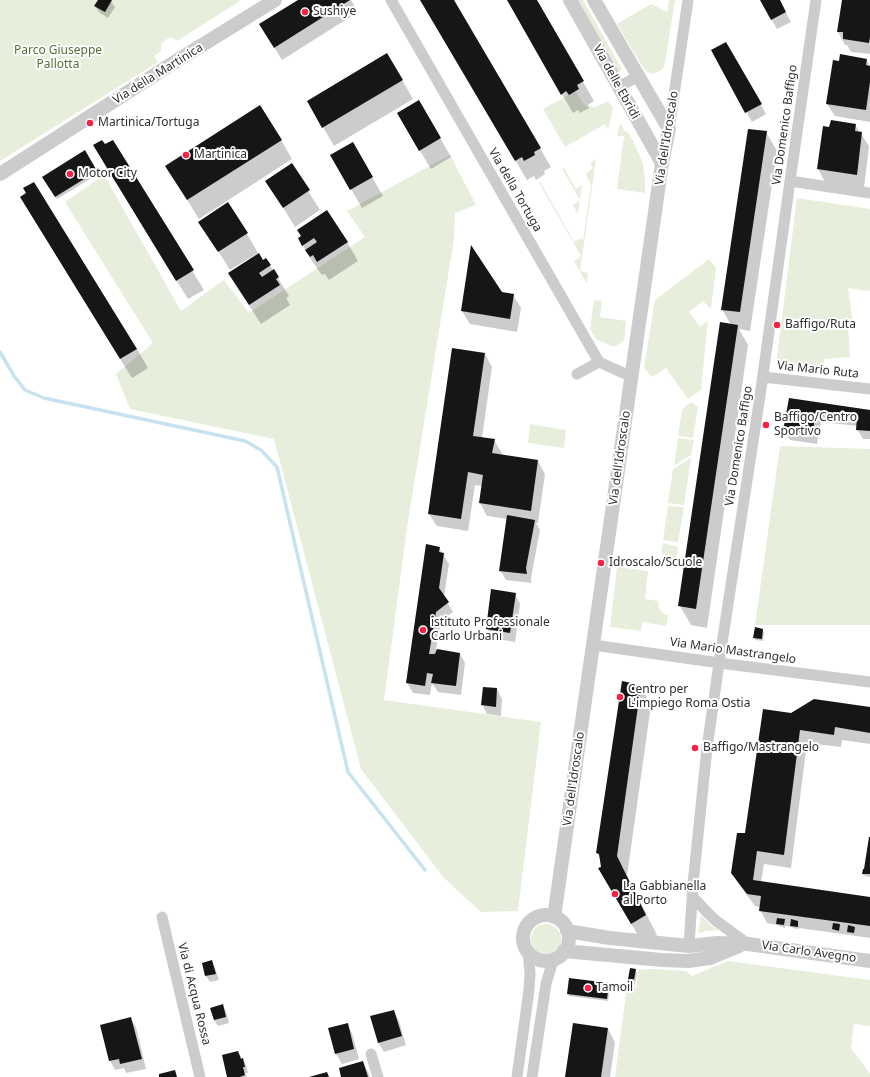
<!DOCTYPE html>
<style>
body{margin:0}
canvas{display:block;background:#fff}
</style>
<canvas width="870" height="1077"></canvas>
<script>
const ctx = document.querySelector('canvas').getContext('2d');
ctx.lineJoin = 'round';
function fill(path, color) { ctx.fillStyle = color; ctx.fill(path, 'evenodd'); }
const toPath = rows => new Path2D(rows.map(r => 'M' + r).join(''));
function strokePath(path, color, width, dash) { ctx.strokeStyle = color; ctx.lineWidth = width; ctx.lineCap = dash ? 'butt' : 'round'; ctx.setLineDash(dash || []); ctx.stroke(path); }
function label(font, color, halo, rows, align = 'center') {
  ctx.font = font + ' "Noto Sans",sans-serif'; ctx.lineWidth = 4; ctx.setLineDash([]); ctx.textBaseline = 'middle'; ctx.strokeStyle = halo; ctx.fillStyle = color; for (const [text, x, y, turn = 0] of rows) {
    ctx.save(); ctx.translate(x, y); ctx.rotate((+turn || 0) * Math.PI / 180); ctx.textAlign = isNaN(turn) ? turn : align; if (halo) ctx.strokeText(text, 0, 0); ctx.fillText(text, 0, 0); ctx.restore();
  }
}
fill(toPath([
 [0,0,239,0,240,1,177,41,172,37,165,40,161,44,161,51,154,56,158,62,0,161],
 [576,0,583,0,620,66,622,69,620,71,618,72],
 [669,0,675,0,665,63,664,67,661,70,653,74,648,72,644,69,617,24,651,4,667,12],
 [576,91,577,94,582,102,586,106,596,107,608,101,613,109,608,130,605,124,565,147,543,109],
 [620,123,625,132,627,131,633,141,643,163,645,180,645,193,617,189,624,136,617,136],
 [450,155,476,205,455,213,454,239,408,521,384,700,541,722,518,911,481,912,444,878,361,769,274,439,130,409,116,374,153,343,65,202,104,175,181,311,224,280,249,313,365,237,347,211],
 [596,159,580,271,588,273,587,284,574,261,581,256,539,183,540,181,574,242,581,238,583,240,591,185,586,174,593,168,590,163],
 [564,168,576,189,582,185,578,214,573,205,580,200,562,169],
 [797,198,870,209,870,291,848,288,853,324,848,325,850,357,824,359,823,368,776,365],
 [709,259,716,268,711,309,703,301,689,312,700,327,708,321,701,390,688,399,666,368,652,377,644,367,655,300],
 [594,300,602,301,600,317,626,321,625,337,623,341,619,344,615,346,611,346,596,339,590,329],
 [691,402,698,407,693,438,678,436,682,410],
 [530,424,566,430,564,448,528,443],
 [678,438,694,440,691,455,674,466],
 [780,446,870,449,870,625,755,625],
 [691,458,684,505,668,503,673,469],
 [668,506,684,507,678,542,663,540],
 [663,543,678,547,675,569,661,553],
 [617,567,648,571,645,599,658,601,659,608,661,611,666,615,668,615,666,626,642,622,641,631,610,627],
 [701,915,710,925,719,930,706,931,698,933],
 '531 939a15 15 0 1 1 30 0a15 15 0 1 1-30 0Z',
 [728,961,870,980,870,1026,854,1024,851,1048,870,1074,870,1077,615,1077,627,986,636,988,638,970,652,969,686,971,692,976]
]), '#e7eedc');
fill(toPath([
 [99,0,110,0,115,7,108,18,99,12,95,6],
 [299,0,351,0,358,12,282,60,268,37],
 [421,0,453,0,551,167,544,171,545,174,536,180,534,176,527,180],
 [508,0,536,0,594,101,588,105,589,108,580,113,578,110,573,113],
 [761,0,779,0,791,22,777,29],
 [843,0,870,0,870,54,851,52,847,45,845,45,838,32],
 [726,43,766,114,752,122,712,50],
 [387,54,413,99,334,146,308,101],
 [866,59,870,66,870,122,835,116,827,104,840,62],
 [419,101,451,157,431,169,398,114],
 [855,125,869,146,864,188,825,182,818,169,824,127,830,128],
 [766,132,777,151,750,331,739,329,748,345,707,628,691,625,680,606,731,325,722,309],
 [281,140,292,159,199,219,166,166],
 [113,141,204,290,188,299,105,165,104,145],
 [353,144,383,196,362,208,332,156],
 [84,152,98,174,57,199,44,177],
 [292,165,320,210,295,227,267,181],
 [32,216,137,349,148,368,132,378],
 [200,222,247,234,258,253,230,270],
 [298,230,347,242,358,261,329,280,325,274,322,275,310,258,299,239,302,237],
 [266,259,289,296,286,298,290,305,261,324,229,274],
 [501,293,513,295,521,308,517,332,470,324,462,311],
 [485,354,492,367,482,438,494,440,502,453,501,456,538,461,545,474,538,523,536,523,540,530,531,578,531,583,506,580,500,570,508,519,487,516,480,503,482,486,475,485,468,531,437,526,429,514],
 [789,399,870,410,870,439,863,439,857,429,858,426,821,422,817,444,790,440,784,431],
 [427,545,439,548,449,564,444,597,453,612,441,621,436,650,460,654,465,663,461,695,438,692,432,683,430,695,413,693,407,683],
 [515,594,520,604,515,642,492,638,487,629],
 [763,630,764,633,763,641,756,640,754,638],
 [640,685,651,705,627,876,657,935,642,942,599,869,602,867,601,860,597,853],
 [497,689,502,699,501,716,487,714,482,704],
 [870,708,870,744,842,740,841,747,807,743,791,868,764,864,761,882,870,898,870,938,799,928,799,929,793,928,792,927,785,926,785,928,779,926,778,925,767,923,760,910,760,907,755,906,740,886,732,873,746,835,791,714],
 [870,838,870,877,865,876,863,874,867,870],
 [212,962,215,968,219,980,210,982,206,976,203,964],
 [635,970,637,973,634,988,630,987,628,985],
 [608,984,610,987,608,1001,569,996,568,993],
 [223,1005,226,1011,229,1023,218,1026,214,1020,211,1008],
 [394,1011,399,1021,406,1045,384,1052,378,1042],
 [130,1018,136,1027,146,1069,126,1073,124,1068,115,1070,110,1060],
 [347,1024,352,1033,359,1059,342,1064,336,1054,329,1029],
 [608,1029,615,1042,610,1077,566,1077],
 [238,1052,246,1065,248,1073,245,1073,247,1077,228,1077],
 [363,1062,368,1072,370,1077,342,1077]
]), '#0003');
strokePath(toPath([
 [0,352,14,376,25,390,44,398,245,441,261,450,277,467,348,772,425,870]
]), '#c6e3ef', 3.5);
fill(toPath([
 [98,0,112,0,105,12,94,6],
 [298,0,350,0,274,48,259,24],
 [420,0,454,0,541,148,534,152,535,155,524,161,522,157,515,161],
 [507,0,537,0,584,81,577,85,579,89,569,95,566,91,561,95],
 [760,0,780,0,786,12,771,20],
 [842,0,870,0,870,37,869,43,843,39,843,32,837,32],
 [726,42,762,104,745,113,711,50],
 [387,53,403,80,322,128,307,101],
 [840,54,867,59,866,65,870,66,870,82,866,110,826,104,833,60,839,61],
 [419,100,441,138,419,151,397,113],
 [260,105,282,140,187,200,165,166],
 [831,120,856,124,855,131,862,132,857,175,817,169,823,126,829,127],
 [748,129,767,131,740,312,721,310],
 [102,140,105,144,113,140,194,270,176,281,93,145],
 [353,142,373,177,350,190,330,155],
 [85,150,97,171,55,197,42,177],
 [292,163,310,190,283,208,265,181],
 [34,182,137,349,120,359,20,197,26,193,23,188],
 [228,202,248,233,218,252,198,222],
 [327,210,348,242,317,262,313,255,310,257,305,250,317,242,314,238,302,246,298,238,301,236,297,230],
 [471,245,502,292,514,294,510,319,461,311],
 [259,253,263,260,266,258,271,265,259,273,262,277,274,269,279,277,276,279,280,285,249,305,228,273],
 [720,322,738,325,696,609,678,606],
 [452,348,485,353,473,436,495,439,492,453,538,460,531,511,479,503,483,475,468,472,461,519,428,514],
 [789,398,870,410,870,431,856,430,857,417,816,413,812,435,783,431],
 [507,515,535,520,526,568,527,574,499,571],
 [426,544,440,547,439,552,444,553,439,588,449,602,436,612,429,654,435,654,437,649,460,653,456,686,431,683,433,674,427,673,425,686,406,683],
 [491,589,516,593,510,633,486,629],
 [755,627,763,629,762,639,753,638],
 [622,681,641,685,617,856,646,915,631,924,598,868,601,867,599,854,596,853],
 [483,687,497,688,496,707,481,705],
 [814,699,870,707,870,733,835,727,834,735,800,730,784,855,757,851,753,880,870,897,870,926,759,911,761,896,747,894,731,873,737,833,745,833,763,709,791,713],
 [869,837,870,837,870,874,862,874,863,869,864,869],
 [777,918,785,919,784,925,776,924],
 [791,919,798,921,798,927,790,926],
 [833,923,840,924,839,931,832,929],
 [848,925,855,927,854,933,847,932],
 [212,960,216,974,205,976,202,963],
 [630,968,636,969,633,986,627,985],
 [569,978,609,983,607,999,567,994],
 [223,1004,226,1017,214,1020,210,1008],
 [394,1010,402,1036,378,1043,370,1016],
 [131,1017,142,1059,120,1064,119,1059,109,1061,100,1025],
 [348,1023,354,1049,335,1054,328,1028],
 [573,1023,608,1028,601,1077,565,1077],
 [238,1051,241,1059,243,1058,245,1067,243,1067,245,1075,240,1077,227,1077,222,1055],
 [363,1061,368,1077,341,1077,339,1068],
 [175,1070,177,1077,159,1077,159,1074],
 [327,1072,329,1077,309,1077]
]), '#161616');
strokePath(toPath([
 [391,0,599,362,632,377],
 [619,87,638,76],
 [669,129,688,0],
 [790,181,870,193],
 [577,374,599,362],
 [763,377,870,389],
 [593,645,727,664,870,682],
 [692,896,705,910,715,920,748,944],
 [162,917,200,1077],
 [689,946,693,884,707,748,719,663,760,396,790,181,816,0],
 [371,1054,378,1077],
 [517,1077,529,990,530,973,528,952],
 [532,1077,546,984,553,960]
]), '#ccc', 11);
strokePath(toPath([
 [570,0,662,163],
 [0,174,170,65,275,0],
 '523 938a23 23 0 1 1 46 0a23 23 0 1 1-46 0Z',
 [554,917,662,163,669,129,594,0],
 [567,931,610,938,669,944,689,946,717,943,748,944,870,961],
 [564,951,662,960,688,961,710,958,739,946]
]), '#ccc', 14);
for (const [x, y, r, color] of [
 [305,12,4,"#f62143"],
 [90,123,4,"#f62143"],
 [186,155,4,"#f62143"],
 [70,174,4,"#f62143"],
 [777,325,4,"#f62143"],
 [766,425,4,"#f62143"],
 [601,563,4,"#f62143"],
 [423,630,4,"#f62143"],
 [620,697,4,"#f62143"],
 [695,748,4,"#f62143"],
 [615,894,4,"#f62143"],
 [588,988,4,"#f62143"]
]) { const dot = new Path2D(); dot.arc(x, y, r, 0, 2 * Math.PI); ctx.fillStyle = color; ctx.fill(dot); strokePath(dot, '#fff', 1.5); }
label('12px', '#2f2f2f', '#fff', [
 ["Sushiye",313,12],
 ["Martinica/Tortuga",98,123],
 ["Martinica",194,155],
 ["Motor City",78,174],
 ["Baffigo/Ruta",785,325],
 ["Baffigo/Centro",774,418],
 ["Sportivo",774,432],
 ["Idroscalo/Scuole",609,563],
 ["istituto Professionale",431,623],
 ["Carlo Urbani",431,637],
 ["Centro per",628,690],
 ["L'impiego Roma Ostia",628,704],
 ["Baffigo/Mastrangelo",703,748],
 ["La Gabbianella",623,887],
 ["al Porto",623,901],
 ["Tamoil",596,988]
], 'left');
label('12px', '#576f38', '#fff', [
 ["Parco Giuseppe",58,51],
 ["Pallotta",58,65]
]);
label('12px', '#2f2f2f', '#fff', [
 ["Via della Martinica",158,74,-32],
 ["Via delle Ebridi",616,82,61],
 ["Via Domenico Baffigo",785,125,-82],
 ["Via dell'Idroscalo",667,138,-81],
 ["Via della Tortuga",515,190,60],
 ["Via Mario Ruta",818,370,6],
 ["Via Domenico Baffigo",739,446,-81],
 ["Via dell'Idroscalo",620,458,-82],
 ["Via Mario Mastrangelo",733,651,8],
 ["Via dell'Idroscalo",574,779,-82],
 ["Via Carlo Avegno",809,952,8],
 ["Via di Acqua Rossa",194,994,76]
]);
</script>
